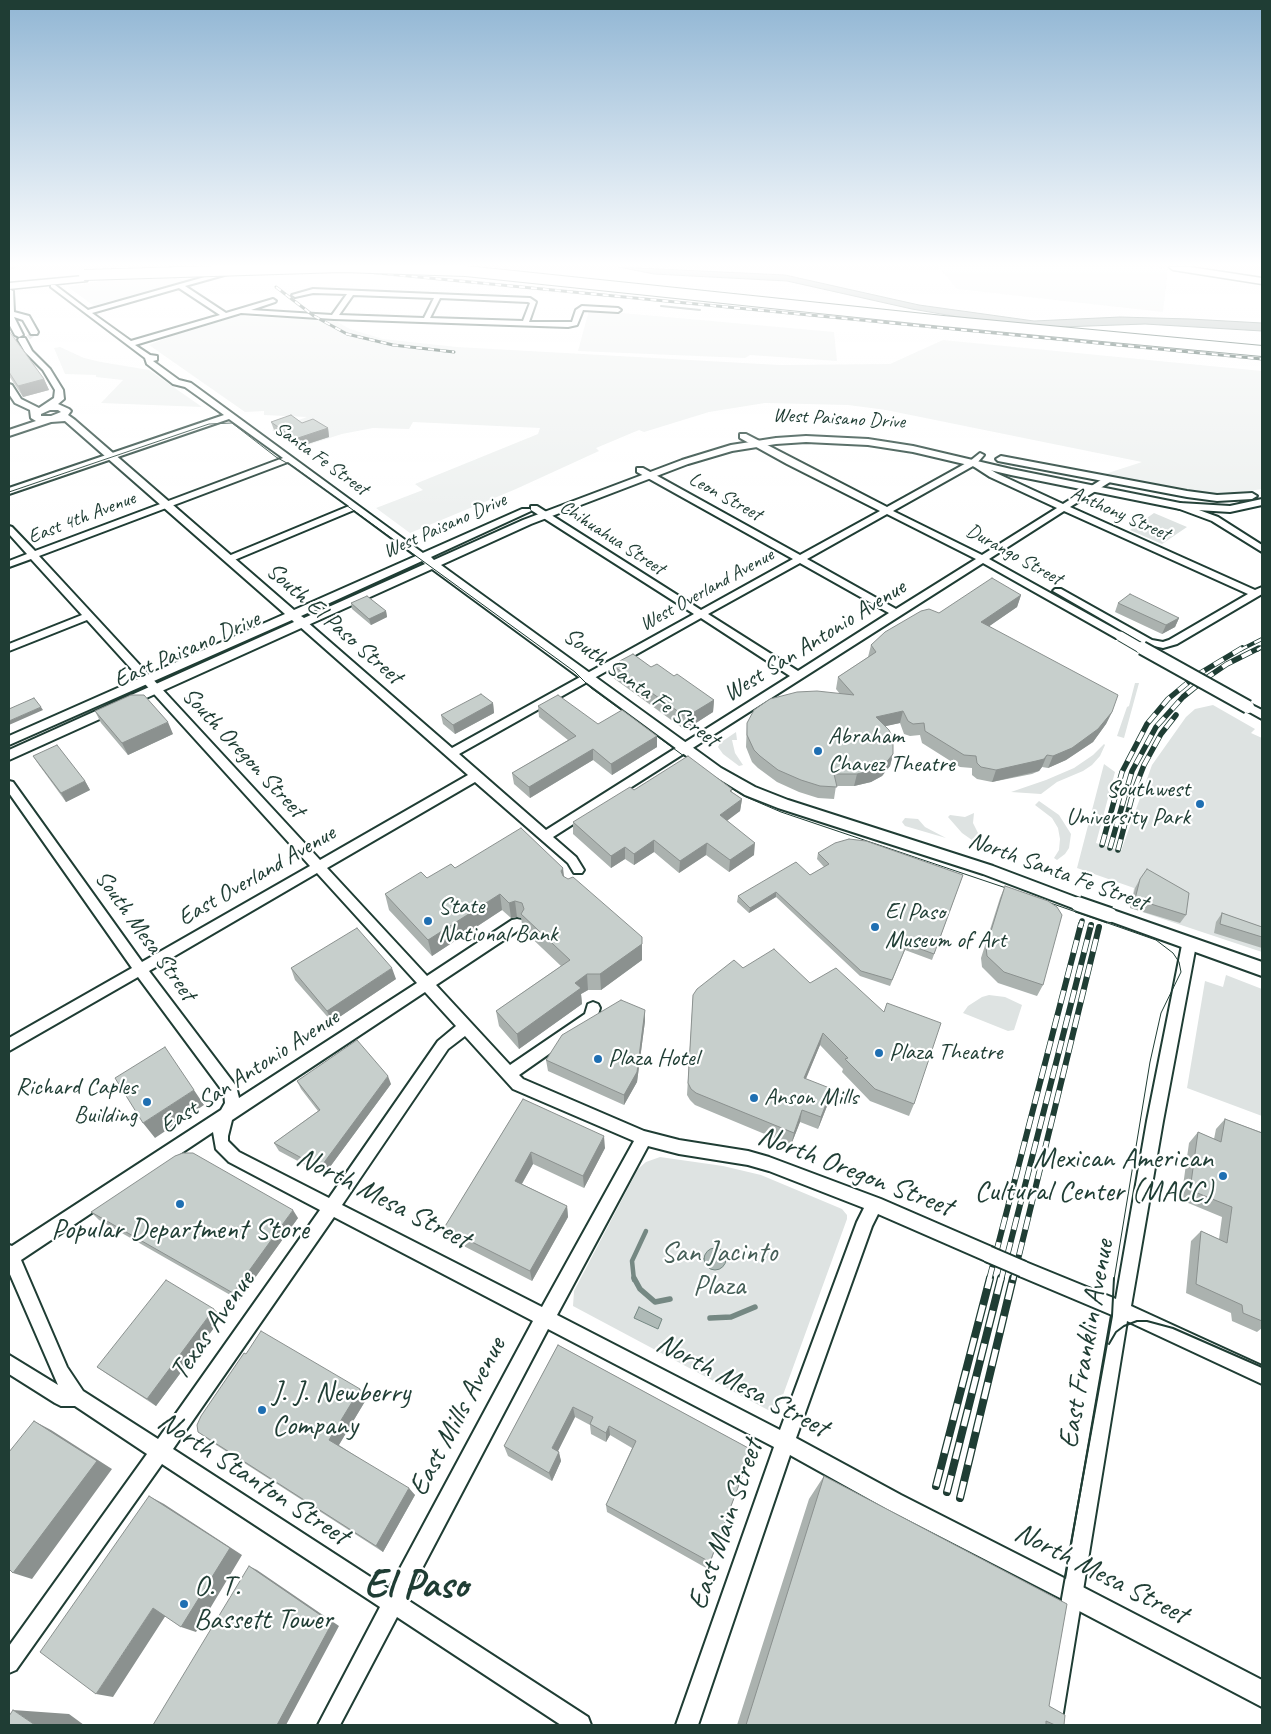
<!DOCTYPE html>
<style>
body{margin:0}
#map{position:relative;width:1271px;height:1734px;overflow:hidden;background:#fff;font-family:Caveat,sans-serif}
canvas{display:block}
.frame{position:absolute;inset:0;border:10px solid #1f3d34;pointer-events:none}
</style>
<div id="map">
<canvas width="1271" height="1734"></canvas>
<div class="frame"></div>
</div>
<script>
const ctx = document.querySelector('canvas').getContext('2d');
ctx.lineJoin = 'round';
function fill(path, color) { ctx.fillStyle = color; ctx.fill(path, 'evenodd'); }
const toPath = rows => new Path2D(rows.map(r => 'M' + r).join(''));
function strokePath(path, color, width, dash) { ctx.strokeStyle = color; ctx.lineWidth = width; ctx.lineCap = dash ? 'butt' : 'round'; ctx.setLineDash(dash || []); ctx.stroke(path); }
function label(font, color, halo, rows, align = 'center') {
  ctx.font = font + ' Caveat,sans-serif'; ctx.lineWidth = 4.5; ctx.setLineDash([]); ctx.textBaseline = 'middle'; ctx.strokeStyle = halo; ctx.fillStyle = color; for (const [text, x, y, turn = 0] of rows) {
    ctx.save(); ctx.translate(x, y); ctx.rotate((+turn || 0) * Math.PI / 180); ctx.textAlign = isNaN(turn) ? turn : align; if (halo) ctx.strokeText(text, 0, 0); ctx.fillText(text, 0, 0); ctx.restore();
  }
}
fill(toPath([
 [938,267,1145,267,1168,269,1163,312,957,289],
 [177,278,184,281,94,306,68,287,110,279],
 [589,310,834,332,837,361,750,355,745,358,578,351],
 [239,316,334,320,350,329,383,339,457,347,780,365,890,364,943,340,1262,371,1262,489,1230,494,1206,494,1182,490,1105,474,1142,462,886,410,848,405,765,403,709,412,644,432,639,430,596,448,599,451,516,489,410,533,376,508,423,490,415,484,538,434,540,428,413,422,409,429,373,428,342,434,298,448,272,430,307,417,264,415,264,411,245,412,149,345,174,335],
 [60,347,84,358,101,362,149,370,202,407,101,403,123,380,96,377,96,375,65,374,54,348]
]), '#eef1f0');
fill(toPath([
 [1154,513,1187,527,1162,544,1130,530],
 [1135,683,1139,683,1124,738,1117,736,1127,707,1129,706],
 [1213,705,1255,729,1251,733,1262,738,1262,952,1130,908,1134,888,1077,868,1104,764,1115,772,1096,843,1121,851,1152,765,1186,717,1195,709],
 [736,732,737,740,732,740,735,753,743,765,739,766,723,754,718,747,720,743],
 [1104,744,1105,745,1100,756,1092,765,1083,771,1057,782,1041,794,1011,792,1046,780,1074,768,1093,755],
 [1039,801,1059,815,1071,834,1069,848,1065,854,1057,860,1054,858,1059,850,1060,839,1058,828,1052,818,1035,805],
 [974,813,973,823,981,839,979,845,962,833,948,817,950,815,965,817],
 [905,818,918,819,925,827,946,838,905,826,902,822],
 [1226,975,1262,989,1262,1116,1187,1088,1205,981,1223,987],
 [989,995,1005,997,1022,1005,1014,1030,1008,1031,963,1013,968,1006,982,997],
 [660,1157,723,1166,761,1175,842,1209,847,1215,847,1219,779,1406,776,1410,768,1410,573,1306,574,1291,638,1169,646,1162]
]), '#dee3e2');
const water = toPath([
 [618,267,785,275,919,305,1034,321,1120,317,1190,319,1262,323,1262,331,1145,324,1061,327,976,320,912,309,787,281,654,274,618,267],
 '704 1259a11 11 0 1 1 22 0a11 11 0 1 1-22 0Z',
 [639,1307,662,1319,658,1329,634,1318,639,1307]
]);
fill(water, '#afbab7');
strokePath(water, '#758883', 1);
strokePath(toPath([
 [661,306,700,310]
]), '#758883', 2);
strokePath(toPath([
 [634,1280,632,1261,646,1231]
]), '#758883', 4.5);
strokePath(toPath([
 [634,1278,640,1289,655,1302,670,1299],
 [710,1318,731,1317,755,1307]
]), '#758883', 5.5);
fill(toPath([
 [9,267,19,267,9,270,9,267]
]), '#afbab7');
strokePath(toPath([
 [30,333,33,337],
 [15,336,19,341]
]), '#d2d8d6', 8, [8, 4.5]);
const minor = toPath([
 [233,269,236,271,235,272,185,286,226,313,273,299,276,301,275,302,251,310,332,315,347,294,313,293,295,297,292,295,313,289,530,298,536,302,529,322,572,322,576,310,582,306,618,308,621,310,618,312,583,310,577,325,568,327,334,319,241,313,135,345,150,355,157,356,157,360,153,361,179,380,191,383,427,556,422,559,419,558,354,510,232,561,226,561,226,557,349,506,288,462,39,556,320,860,468,775,298,625,298,621,306,621,452,748,694,614,531,510,531,506,537,506,701,610,793,559,637,472,637,468,643,468,800,555,880,511,787,464,740,438,740,434,746,434,887,507,970,461,980,453,984,455,978,462,996,473,1063,504,1104,478,1110,478,1110,482,1070,507,1255,590,1262,587,1262,594,1177,644,1163,648,1145,644,1053,591,1055,589,1061,589,1152,640,1163,642,1169,640,1248,594,1064,511,989,559,1124,634,1124,638,1116,638,983,563,553,837,576,857,584,870,582,873,574,873,568,863,475,782,327,868,427,976,512,920,517,919,522,920,524,924,522,928,436,985,510,1065,585,1014,588,1004,593,1002,598,1004,600,1008,596,1021,519,1075,523,1079,644,1131,679,1140,748,1151,769,1157,881,1199,994,1248,996,1254,994,1260,988,1262,878,1214,872,1226,796,1438,901,1495,1066,1579,1112,1315,1017,1275,1015,1269,1017,1263,1023,1261,1116,1299,1147,1121,1182,945,1184,941,1189,940,1194,941,1196,945,1163,1121,1131,1306,1262,1366,1262,1384,1127,1321,1061,1725,1039,1725,1062,1599,887,1509,790,1455,698,1725,676,1725,774,1447,548,1329,406,1599,588,1717,591,1725,561,1725,397,1617,340,1725,318,1725,380,1607,162,1464,16,1670,9,1673,9,1646,147,1454,75,1406,61,1406,55,1403,9,1374,9,1355,58,1385,9,1272,9,1245,12,1246,221,1110,225,1103,224,1093,138,977,9,1051,9,1038,132,968,9,793,9,781,13,782,142,962,310,866,87,620,9,651,9,644,82,615,31,559,9,567,9,561,27,554,9,534,9,526,12,527,35,551,283,458,229,419,12,493,9,494,9,488,224,415,185,387,173,384,147,364,145,358,51,287,51,285,55,285,88,310,233,269],
 [179,288,220,315,131,341,92,313,179,288],
 [353,295,434,298,424,318,339,315,353,295],
 [440,298,528,302,530,303,523,321,430,318,440,298],
 [973,466,990,477,1057,508,982,555,893,511,973,466],
 [887,514,976,559,896,609,807,559,887,514],
 [800,563,889,613,798,671,708,614,800,563],
 [701,618,790,676,546,830,459,754,701,618],
 [317,873,417,983,239,1098,236,1086,149,971,317,873],
 [425,992,456,1026,438,1041,329,1198,239,1152,228,1141,228,1136,232,1120,425,992],
 [465,1036,513,1089,634,1141,542,1307,342,1205,448,1049,465,1036],
 [213,1132,216,1149,229,1162,320,1210,158,1439,83,1391,67,1367,21,1260,213,1132],
 [648,1146,679,1154,748,1165,769,1171,864,1208,857,1222,780,1430,557,1315,648,1146],
 [334,1217,533,1321,389,1589,173,1449,334,1217],
 [1180,503,1218,517,1262,545,1262,552,1212,521,1177,508,1177,504,1180,503],
 [1248,703,1262,710,1262,719,1244,709,1243,707,1248,703]
]);
const major = toPath([
 [9,289,13,291,14,312,29,316,38,332,37,334,31,334,23,320,14,317,23,335,19,337,15,335,9,324,9,289],
 [19,338,25,338,32,351,50,369,63,390,64,399,58,404,69,409,71,411,68,415,75,420,294,610,522,509,530,509,531,511,431,557,434,560,523,520,682,460,731,445,776,438,806,436,868,439,913,446,1011,469,1180,503,1230,506,1262,499,1262,505,1230,512,1180,509,1011,475,913,452,868,445,806,442,776,444,732,451,688,464,531,524,441,565,721,768,755,787,788,800,993,866,1083,900,1086,904,1083,908,1078,910,983,874,778,808,745,795,711,774,432,569,9,760,9,750,294,622,292,620,9,745,9,736,285,614,65,421,51,422,9,436,9,430,36,421,31,418,30,410,15,403,9,394,9,384,12,385,21,399,39,408,54,398,55,390,43,370,25,352,18,340,19,338],
 [50,410,58,410,61,412,51,416,41,416,41,414,50,410],
 [422,561,425,564,304,618,301,616,422,561],
 [1001,456,1187,491,1217,495,1252,493,1257,496,1252,499,1217,501,1187,497,998,461,996,459,1001,456],
 [1110,909,1262,962,1262,976,1104,919,1102,915,1104,911,1110,909],
 [1073,1582,1262,1680,1262,1707,1064,1603,1061,1594,1064,1585,1073,1582]
]);
const highway = toPath([
 [1169,267,1190,267,1262,278,1262,284,1173,270,1169,267],
 [84,276,88,279,87,281,9,289,9,283,84,276]
]);
strokePath(minor, '#1f3d34', 4);
strokePath(major, '#1f3d34', 4);
strokePath(highway, '#1f3d34', 3);
fill(minor, '#fff');
fill(major, '#fff');
fill(highway, '#fff');
strokePath(toPath([
 [9,492,209,424,232,423,276,457,294,467,575,672,591,688,632,718],
 [646,728,696,765],
 [721,782,746,797,781,812,1018,892],
 [1039,899,1156,940,1173,953,1179,962,1181,972,1161,1013,1150,1062,1114,1280]
]), '#1f3d34', 1);
strokePath(toPath([
 [1109,1344,1116,1332,1124,1326,1137,1321,1147,1321,1173,1328,1262,1367],
 [1058,1615,1112,1316,1114,1278]
]), '#1f3d34', 2);
const railFar4 = toPath([
 [316,267,1262,359],
 [276,287,314,316,347,334,393,345,454,352]
]);
const railFar3 = toPath([
 [1240,650,1262,639],
 [1257,650,1262,647]
]);
const railFar2 = toPath([
 [1102,845,1122,772,1147,724,1168,699,1197,675,1242,648],
 [1110,848,1132,771,1156,727,1183,697,1205,679,1227,664,1259,648],
 [1118,850,1133,793,1144,765,1161,734,1176,715],
 [1081,925,1082,921]
]);
const railFar1 = toPath([
 [989,1280,1081,924],
 [1001,1280,1091,925],
 [1013,1280,1099,927]
]);
const rail = toPath([
 [936,1486,990,1278],
 [947,1492,1001,1278],
 [960,1498,1013,1278]
]);
strokePath(railFar4, '#1f3d34', 3);
strokePath(railFar3, '#1f3d34', 4);
strokePath(railFar2, '#1f3d34', 5.5);
strokePath(railFar1, '#1f3d34', 6);
strokePath(rail, '#1f3d34', 8);
strokePath(railFar4, '#fff', 2, [6]);
strokePath(railFar3, '#fff', 2.5, [8]);
strokePath(railFar2, '#fff', 4, [11]);
strokePath(railFar1, '#fff', 4.5, [13]);
strokePath(rail, '#fff', 5.5, [17]);
const minorBridgeFar2 = toPath([
 [1120,636,1144,650]
]);
const minorBridgeFar1 = toPath([
 [1142,648,1248,707]
]);
const minorBridge = toPath([
 [988,1254,1023,1269]
]);
const majorBridge = toPath([
 [1078,904,1110,915]
]);
const highwayBridge = toPath([
 [84,275,342,267,466,271,943,321,1262,351]
]);
strokePath(minorBridgeFar2, '#1f3d34', 11, []);
strokePath(minorBridgeFar1, '#1f3d34', 16, []);
strokePath(minorBridge, '#1f3d34', 19, []);
strokePath(majorBridge, '#1f3d34', 18, []);
strokePath(highwayBridge, '#1f3d34', 12, []);
strokePath(minorBridgeFar2, '#fff', 9);
strokePath(minorBridgeFar1, '#fff', 12);
strokePath(minorBridge, '#fff', 15);
strokePath(majorBridge, '#fff', 14);
strokePath(highwayBridge, '#fff', 10);
fill(toPath([
 [9,331,44,379,49,390,23,397,9,376],
 [271,422,328,428,329,437,298,447,274,430],
 [1021,595,1017,607,989,626,1112,712,1106,724,1093,742,1066,760,1048,768,1042,767,1039,771,1032,774,992,782,977,779,972,775,972,768,960,767,922,743,920,735,910,736,904,734,900,723,885,726,893,754,890,766,882,776,871,782,854,786,836,786,834,799,818,798,799,792,777,782,758,768,752,762,746,747,747,723,840,694,836,689,838,677,868,657,871,645,939,613],
 [351,603,386,611,387,617,371,625,352,609],
 [1118,603,1179,618,1175,627,1162,634,1115,612],
 [612,665,651,667,674,676,714,700,713,712,685,730,612,677],
 [493,703,494,713,455,734,443,724,441,715],
 [538,706,598,724,657,736,657,747,612,775,593,760,530,798,514,784,512,773,568,740,539,717],
 [95,711,173,734,128,755,101,723],
 [33,756,85,781,90,790,66,802,39,765],
 [732,789,732,792,742,799,740,811,727,820,754,855,729,872,706,855,679,873,654,852,634,865,625,859,611,868,573,834,573,822,634,790],
 [818,853,963,875,932,960,905,950,890,986,860,976,776,897,749,913,737,902,738,896,810,875,824,867,817,859],
 [455,868,564,877,642,960,601,990,588,990,581,994,582,1004,519,1049,499,1026,496,1011,561,966,523,930,521,918,517,917,511,918,502,910,432,956,389,910,385,894],
 [1140,879,1186,915,1180,923,1130,908,1135,888],
 [1005,886,1043,985,1037,996,998,983,982,967,981,958,1000,898],
 [1222,913,1262,927,1262,948,1214,933,1216,922],
 [291,968,396,979,332,1022,295,980],
 [743,968,810,983,884,1012,914,1104,909,1116,870,1101,842,1072,843,1069,820,1045,806,1079,829,1101,818,1129,800,1122,791,1145,695,1105,690,1100,687,1095,693,995],
 [645,1021,637,1082,624,1105,548,1071,546,1060],
 [297,1081,391,1084,324,1175,279,1151,274,1143,318,1111,301,1089],
 [523,1099,605,1148,584,1188,533,1164,522,1184,567,1206,568,1217,532,1281,448,1238,444,1228],
 [1225,1119,1261,1132,1262,1130,1262,1328,1257,1332,1232,1321,1231,1313,1186,1293,1191,1241,1201,1231,1219,1239,1222,1217,1181,1200,1189,1143,1198,1132,1214,1139,1216,1129],
 [91,1212,298,1218,239,1300,99,1220],
 [222,1317,156,1406,107,1374,97,1367],
 [558,1345,752,1450,708,1569,607,1512,606,1505,632,1448,610,1435,606,1442,591,1434,590,1425,575,1417,558,1451,561,1461,552,1481,508,1456,504,1446],
 [367,1398,339,1445,415,1495,383,1552,210,1441,198,1432],
 [824,1476,1049,1706,1064,1725,737,1725,809,1499]
]), '#abb2af');
fill(toPath([
 [44,379,49,390,23,397,18,386],
 [328,428,329,437,298,447,295,439],
 [1021,595,1017,607,978,634,981,622],
 [386,611,387,617,371,625,369,619],
 [1179,618,1175,627,1162,634,1166,625],
 [714,700,713,712,685,730,686,717],
 [493,703,494,713,455,734,453,725],
 [41,707,43,710,9,725,9,721],
 [903,711,900,723,873,729,876,717],
 [1112,712,1106,724,1093,742,1066,760,1048,768,1053,756],
 [168,722,173,734,128,755,122,743],
 [657,736,657,747,612,775,611,764],
 [593,749,593,760,530,798,529,787],
 [893,754,890,766,882,776,871,782,854,786,857,774],
 [1047,755,1042,767,1039,771,992,782,996,770],
 [85,781,90,790,66,802,61,793],
 [742,799,740,811,719,827,720,815],
 [654,840,654,852,634,865,634,854],
 [707,843,706,855,679,873,680,861],
 [755,843,754,855,729,872,730,860],
 [625,847,625,859,611,868,611,856],
 [563,868,565,884,561,871],
 [776,892,776,897,749,913,750,908],
 [500,894,502,910,432,956,428,940],
 [515,901,517,917,511,918,509,903],
 [642,937,642,960,601,990,600,974],
 [392,968,396,979,332,1022,327,1011],
 [587,974,588,990,581,994,582,1004,519,1049,517,1034,575,983],
 [645,1010,645,1021,637,1082,624,1105,624,1095],
 [823,1033,820,1045,801,1090,804,1078],
 [388,1076,391,1084,324,1175,320,1168],
 [832,1089,829,1101,818,1129,821,1117],
 [194,1090,204,1105,155,1138,143,1123],
 [802,1110,800,1122,791,1145,794,1133],
 [604,1136,605,1148,584,1188,583,1176],
 [531,1152,533,1164,517,1192,515,1181],
 [567,1206,568,1217,532,1281,530,1271],
 [293,1210,298,1218,239,1300,233,1293],
 [214,1309,222,1317,156,1406,147,1399],
 [360,1389,367,1398,337,1448,329,1440],
 [573,1407,575,1417,555,1457,552,1448],
 [34,1421,51,1430,112,1469,32,1579,13,1573],
 [609,1426,610,1435,606,1442,606,1433],
 [559,1452,561,1461,552,1481,549,1473],
 [409,1488,415,1495,383,1552,376,1546],
 [149,1496,164,1504,242,1555,196,1632,181,1627],
 [249,1566,257,1570,339,1626,286,1725,277,1725],
 [153,1608,168,1612,113,1697,96,1694],
 [13,1710,69,1714,84,1725,35,1725]
]), '#8b918f');
const building = toPath([
 [9,331,44,379,18,386,9,372,9,331],
 [291,415,302,423,313,419,328,428,295,439,271,422,291,415],
 [992,578,1021,595,981,622,1118,695,1112,712,1098,729,1072,748,1053,756,1047,755,1044,759,1036,761,996,770,981,767,977,763,976,756,964,755,925,731,924,723,913,724,908,721,903,711,876,717,889,730,893,738,893,754,885,764,874,770,857,774,834,774,837,787,820,786,801,780,778,770,760,756,754,750,747,735,747,723,754,710,770,699,797,692,817,691,854,695,838,677,876,652,871,645,885,632,921,611,929,609,939,613,992,578],
 [1130,594,1179,618,1166,625,1118,603,1130,594],
 [367,596,386,611,369,619,351,603,367,596],
 [633,654,651,667,657,664,674,676,677,674,714,700,686,717,612,665,633,654],
 [481,694,493,703,453,725,441,715,481,694],
 [131,695,144,695,168,722,122,743,95,711,131,695],
 [558,695,598,724,622,710,657,736,611,764,593,749,529,787,512,773,576,736,538,706,558,695],
 [34,698,41,707,9,721,9,709,34,698],
 [57,745,85,781,61,793,33,756,57,745],
 [688,756,732,789,730,791,742,799,720,815,755,843,730,860,707,843,680,861,654,840,634,854,625,847,611,856,573,822,630,787,634,790,688,756],
 [521,828,563,868,561,871,563,876,568,879,573,877,642,937,642,944,600,974,587,974,575,983,581,988,517,1034,496,1011,570,960,521,914,524,909,522,903,515,901,509,903,500,894,428,940,385,894,421,872,427,878,451,864,455,868,521,828],
 [849,839,866,841,963,875,934,954,907,944,892,980,861,971,776,892,750,908,738,896,796,862,810,875,829,864,818,853,835,843,849,839],
 [1147,869,1189,893,1186,915,1135,899,1140,879,1147,869],
 [1005,886,1048,901,1057,907,1062,915,1043,985,1004,972,987,956,986,947,1005,886],
 [1222,913,1262,927,1262,937,1220,924,1222,913],
 [357,928,392,968,327,1011,291,968,357,928],
 [774,949,810,983,836,968,884,1012,887,1003,941,1023,914,1104,875,1089,845,1059,848,1058,823,1033,804,1078,832,1089,821,1117,802,1110,794,1133,696,1093,691,1089,688,1083,693,995,697,989,734,960,743,968,774,949],
 [621,1000,645,1010,637,1072,624,1095,546,1060,562,1035,621,1000],
 [357,1040,388,1076,320,1168,274,1143,320,1110,297,1081,357,1040],
 [165,1047,194,1090,143,1123,115,1078,165,1047],
 [523,1099,604,1136,583,1176,531,1152,515,1181,567,1206,530,1271,444,1228,523,1099],
 [1225,1119,1262,1133,1262,1321,1243,1313,1242,1305,1196,1284,1201,1231,1227,1243,1232,1207,1190,1190,1198,1132,1221,1142,1225,1119],
 [183,1153,193,1153,293,1210,233,1293,91,1212,175,1156,183,1153],
 [166,1280,214,1309,147,1399,97,1367,166,1280],
 [261,1331,360,1389,329,1440,409,1488,376,1546,198,1432,197,1425,201,1416,244,1353,246,1354,261,1331],
 [558,1345,752,1450,710,1562,606,1505,636,1441,609,1426,606,1433,590,1424,593,1417,573,1407,552,1448,559,1452,549,1473,504,1446,558,1345],
 [34,1421,97,1461,13,1573,9,1569,9,1452,34,1421],
 [824,1476,1067,1604,1049,1706,1065,1715,1064,1725,1055,1725,1046,1721,1046,1725,746,1725,824,1476],
 [149,1496,230,1548,181,1627,153,1608,96,1694,40,1652,149,1496],
 [249,1566,332,1623,277,1725,153,1725,249,1566],
 [13,1710,35,1725,9,1725,9,1716,13,1710]
]);
fill(building, '#c7cfcc');
strokePath(building, '#8b918f', 1);
const sky = ctx.createLinearGradient(0, 0, 0, 510);
sky.addColorStop(0, '#91b6d4');
sky.addColorStop(0.52, '#fff');
sky.addColorStop(1, '#ffffff00');
ctx.fillStyle = sky;
ctx.fillRect(0, 0, 1271, 510);
for (const [x, y, r, color] of [
 [818,751,5,"#1f6fb2"],
 [1200,804,5,"#1f6fb2"],
 [428,921,5,"#1f6fb2"],
 [875,927,5,"#1f6fb2"],
 [879,1053,5,"#1f6fb2"],
 [598,1059,5,"#1f6fb2"],
 [754,1098,5,"#1f6fb2"],
 [147,1102,5,"#1f6fb2"],
 [1223,1176,5,"#1f6fb2"],
 [180,1204,5,"#1f6fb2"],
 [262,1410,5,"#1f6fb2"],
 [184,1604,5,"#1f6fb2"]
]) { const dot = new Path2D(); dot.arc(x, y, r, 0, 2 * Math.PI); ctx.fillStyle = color; ctx.fill(dot); strokePath(dot, '#fff', 2); }
label('20px', '#1f3d34', '#fff', [
 ["West Paisano Drive",839,419,3],
 ["Santa Fe Street",321,459,36],
 ["Leon Street",725,497,29],
 ["Anthony Street",1120,514,24],
 ["East 4th Avenue",82,518,-21],
 ["West Paisano Drive",445,526,-24],
 ["Chihuahua Street",612,538,33],
 ["Durango Street",1014,555,29],
 ["West Overland Avenue",707,590,-29]
]);
label('24px', '#1f3d34', '#fff', [
 ["South El Paso Street",334,624,41],
 ["West San Antonio Avenue",815,641,-32],
 ["East Paisano Drive",187,650,-24],
 ["South Santa Fe Street",641,688,36],
 ["South Oregon Street",243,753,47],
 ["North Santa Fe Street",1058,872,20],
 ["East Overland Avenue",257,876,-30],
 ["South Mesa Street",145,936,54],
 ["East San Antonio Avenue",250,1072,-33]
]);
label('24px', '#1f3d34', '#fff', [
 ["Abraham",828,737],
 ["Chavez Theatre",828,765],
 ["Southwest",1190,790,"right"],
 ["University Park",1190,818,"right"],
 ["State",438,907],
 ["National Bank",438,935],
 ["El Paso",885,913],
 ["Museum of Art",885,941],
 ["Plaza Theatre",889,1053],
 ["Plaza Hotel",608,1059],
 ["Richard Caples",137,1088,"right"],
 ["Building",137,1116,"right"],
 ["Anson Mills",764,1098]
], 'left');
label('29px', '#1f3d34', '#fff', [
 ["Mexican American",1213,1159,"right"],
 ["Cultural Center (MACC)",1213,1192,"right"],
 ["Popular Department Store",180,1230,"center"],
 ["J. J. Newberry",272,1393],
 ["Company",272,1426],
 ["O. T.",194,1587],
 ["Bassett Tower",194,1620]
], 'left');
label('29px', '#1f3d34', '#fff', [
 ["North Oregon Street",855,1172,21],
 ["North Mesa Street",383,1199,27],
 ["Texas Avenue",213,1326,-55],
 ["East Franklin Avenue",1087,1344,-80],
 ["North Mesa Street",742,1386,28],
 ["East Mills Avenue",458,1417,-62],
 ["North Stanton Street",253,1479,33],
 ["East Main Street",726,1525,-71],
 ["North Mesa Street",1101,1574,27]
]);
label('29px', '#455e57', '#fff', [
 ["San Jacinto",719,1253],
 ["Plaza",719,1286]
]);
label('bold 41px', '#1f3d34', '#fff', [
 ["El Paso",416,1586]
]);
</script>
